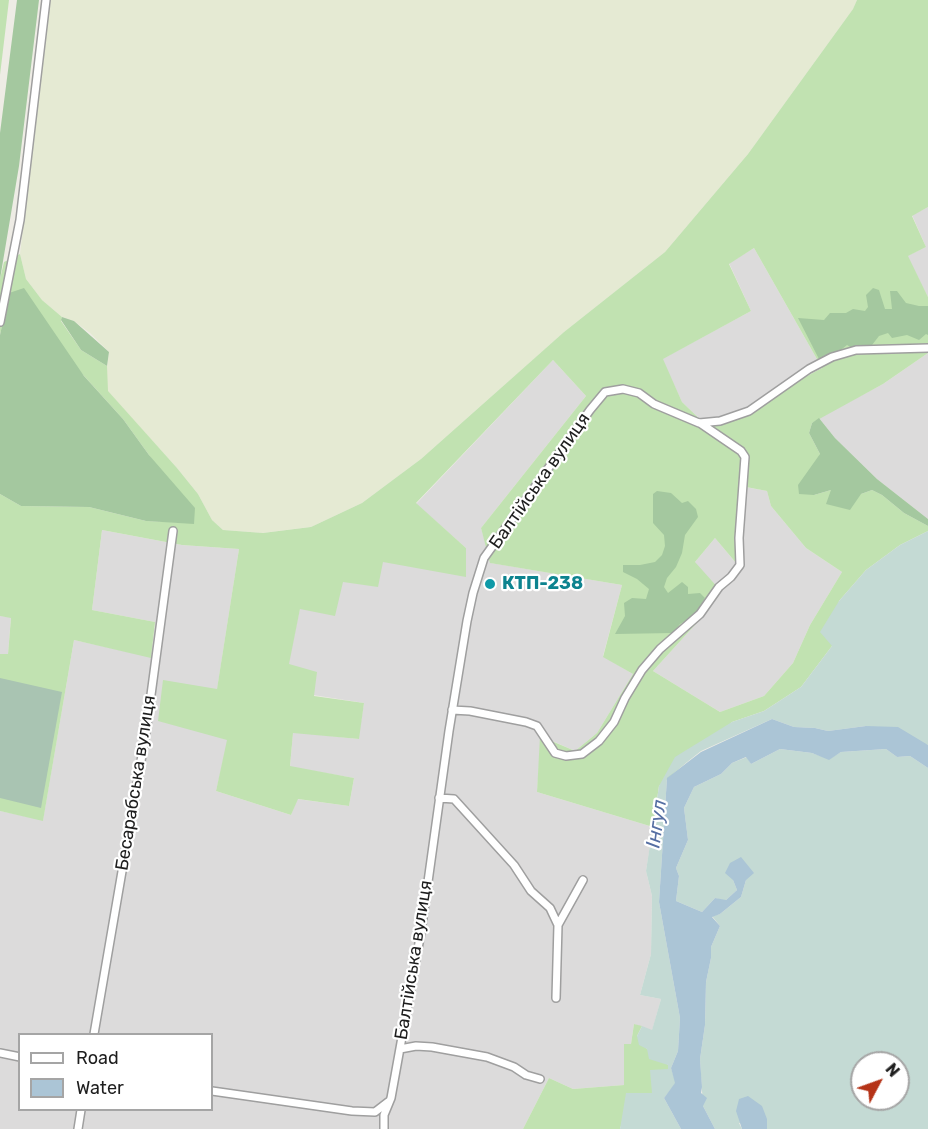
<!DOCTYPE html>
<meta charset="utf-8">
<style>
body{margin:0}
#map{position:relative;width:928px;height:1129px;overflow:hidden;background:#eeece5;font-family:Rubik,sans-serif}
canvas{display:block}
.legend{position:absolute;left:18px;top:1033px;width:195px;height:78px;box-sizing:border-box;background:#fff;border:2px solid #a5a5a5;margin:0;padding:8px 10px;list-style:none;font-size:18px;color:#1e1e1e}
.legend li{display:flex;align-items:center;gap:12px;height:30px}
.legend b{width:30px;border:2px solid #a5a5a5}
.north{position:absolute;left:850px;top:1051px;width:60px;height:60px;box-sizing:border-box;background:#fff;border:2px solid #a5a5a5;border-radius:50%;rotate:49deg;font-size:16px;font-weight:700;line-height:24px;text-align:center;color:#1e1e1e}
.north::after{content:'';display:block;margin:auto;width:21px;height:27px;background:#b53317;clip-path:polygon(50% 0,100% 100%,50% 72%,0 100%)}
</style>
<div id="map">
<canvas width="928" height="1129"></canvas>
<ul class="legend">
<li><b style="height:8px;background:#fff"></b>Road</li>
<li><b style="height:16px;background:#abc5d6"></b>Water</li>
</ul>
<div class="north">N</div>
</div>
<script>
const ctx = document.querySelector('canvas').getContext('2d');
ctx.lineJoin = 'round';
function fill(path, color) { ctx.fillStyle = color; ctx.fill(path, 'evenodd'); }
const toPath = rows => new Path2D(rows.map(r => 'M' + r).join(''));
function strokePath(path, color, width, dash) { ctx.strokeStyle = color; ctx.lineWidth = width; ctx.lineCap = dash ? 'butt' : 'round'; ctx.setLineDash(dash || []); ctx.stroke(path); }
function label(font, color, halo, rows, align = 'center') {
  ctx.font = font + ' Rubik,sans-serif'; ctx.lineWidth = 4.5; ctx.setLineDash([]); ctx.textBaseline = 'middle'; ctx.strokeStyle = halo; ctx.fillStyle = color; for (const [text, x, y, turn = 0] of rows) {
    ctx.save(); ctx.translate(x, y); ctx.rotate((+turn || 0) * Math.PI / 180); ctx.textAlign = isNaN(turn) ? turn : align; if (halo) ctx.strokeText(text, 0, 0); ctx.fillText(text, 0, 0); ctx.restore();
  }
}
fill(toPath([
 [928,207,928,297,907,256,926,247,912,215],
 [754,248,822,368,796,382,750,413,727,423,707,426,682,402,662,359,751,311,729,263],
 [928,353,928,519,877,479,835,438,819,418,883,384],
 [553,360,586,396,481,528,491,563,622,585,603,656,633,674,597,733,575,751,541,736,537,792,653,827,646,871,652,896,651,954,640,995,661,999,652,1031,634,1024,631,1044,624,1044,624,1085,573,1089,549,1078,523,1129,0,1129,0,811,43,820,74,640,151,657,155,622,92,610,102,530,182,545,239,549,217,690,228,740,216,791,291,815,297,799,349,806,354,778,290,767,293,732,358,739,364,703,313,695,288,664,300,608,343,581,382,562,466,548,416,504],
 [20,1034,212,1034,212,1110,20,1110],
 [745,487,767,491,771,506,806,548,842,572,810,625,793,663,764,696,720,712,653,671,704,615,695,562,715,538,741,569],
 [0,616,11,617,8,654,0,654]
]), '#dcdbdb');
fill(toPath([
 [50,0,857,0,853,9,748,154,665,252,564,332,421,459,362,503,311,527,263,533,223,530,212,520,198,494,177,468,107,391,107,366,109,352,90,333,74,321,62,317,42,300,26,279,20,254]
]), '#e5ead3');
fill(toPath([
 [0,0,9,0,0,75],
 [857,0,928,0,928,207,912,216,926,247,908,256,928,297,928,353,883,384,812,423,809,433,820,454,814,495,831,490,861,494,872,490,882,495,904,513,928,526,928,531,900,545,866,570,839,601,832,646,801,687,764,711,732,722,659,786,653,827,537,792,540,736,575,751,597,733,633,674,603,657,622,585,490,563,481,528,586,396,553,360,416,503,466,548,466,577,383,562,378,587,343,582,335,616,300,609,289,664,317,672,314,696,364,703,359,739,293,733,290,766,354,778,349,806,298,799,291,815,216,791,227,740,158,721,163,680,217,689,239,549,182,545,102,530,92,610,155,622,151,658,74,640,43,821,0,811,0,654,8,654,11,618,0,616,0,494,21,506,89,507,146,521,193,523,149,455,123,419,9,293,0,335,0,279,4,262,20,254,26,279,42,300,62,317,61,321,81,350,107,366,108,391,177,468,198,494,212,520,223,530,263,533,311,527,362,503,421,459,564,332,665,252,748,154,853,9],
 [754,248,822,368,796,382,750,413,727,423,707,426,682,402,663,359,751,311,729,264],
 [746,487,767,491,771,506,806,548,842,572,810,625,793,663,764,696,720,712,653,671,704,615,720,590,695,562,715,538,742,570],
 [634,1024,642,1026,637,1036,647,1049,668,1065,668,1069,652,1094,622,1122,620,1129,523,1129,549,1078,573,1089,624,1085,624,1044,631,1044]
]), '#c1e2b1');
fill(toPath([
 [17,0,39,0,19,166,0,279,0,133],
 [24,288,84,376,123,419,149,455,195,508,194,524,146,521,89,507,21,506,0,494,0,335,9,293],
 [873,288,879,290,885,309,892,309,890,291,897,291,906,303,919,306,928,306,928,335,926,334,919,340,907,335,892,338,888,333,879,336,872,345,852,348,847,345,837,353,819,359,798,318,824,320,830,313,846,313,853,309,865,311,868,307,866,295],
 [62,317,74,321,109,352,107,366,81,350,61,320],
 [819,418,835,438,877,479,928,519,928,526,904,513,882,495,872,490,861,494,850,510,826,504,831,490,814,495,799,494,798,485,820,454,809,433,812,423],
 [657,491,671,493,682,503,688,501,696,509,698,517,685,535,682,553,676,567,667,578,664,587,668,593,682,582,688,587,688,594,700,593,705,598,694,616,680,624,673,633,615,634,625,616,624,603,632,598,646,599,649,589,637,579,623,572,623,565,640,565,655,562,662,555,665,546,664,535,653,523,653,494]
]), '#a4c89f');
fill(toPath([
 [928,531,928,745,866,726,828,731,815,728,794,727,772,719,701,751,667,778,659,902,680,1018,678,1051,671,1068,676,1083,664,1098,681,1129,620,1129,626,1093,652,1093,650,1070,668,1069,668,1065,649,1059,647,1049,639,1045,637,1036,642,1026,652,1030,661,999,640,995,651,954,652,896,646,871,659,786,675,757,732,722,764,711,801,687,832,646,820,632,839,601,866,570,900,545],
 [780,749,812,753,829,759,841,752,886,749,897,757,910,756,928,768,928,1129,767,1129,767,1119,739,1123,742,1129,715,1129,703,1106,700,1059,705,1025,706,982,711,958,711,947,720,926,712,916,720,914,741,897,746,880,733,880,737,890,725,901,715,898,702,912,676,901,679,876,676,868,688,840,684,808,694,787,721,774,732,763,747,757,751,764],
 [862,1063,898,1063,898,1099,862,1099]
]), '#c4dad4');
fill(toPath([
 [0,678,62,692,41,808,0,798]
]), '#a9c4b2');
fill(toPath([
 [772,719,794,727,815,728,828,731,866,726,898,727,928,745,928,768,910,756,897,757,886,749,841,752,829,760,812,753,780,749,751,764,746,757,732,763,721,774,694,787,684,808,688,840,676,868,679,876,676,901,702,912,715,898,726,900,737,890,733,880,725,873,730,863,741,857,754,873,746,880,741,897,720,914,712,917,720,926,711,947,711,958,706,982,705,1025,700,1059,702,1087,701,1093,707,1098,703,1106,715,1129,681,1129,664,1098,675,1083,671,1068,678,1051,680,1018,659,902,667,778,701,752],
 [748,1096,762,1106,767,1119,767,1129,742,1129,736,1111,739,1099]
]), '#abc5d6');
const minor = toPath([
 [0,322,20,220,46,0],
 [452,710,470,711,526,722,537,726,555,753,566,756,582,754,599,741,614,722,625,698,642,670,660,649,700,614,719,587,731,577,740,565,739,538,745,457,741,451,700,423],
 [439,798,454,799,514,865,531,891,550,908,558,925],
 [556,998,558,925,583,880],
 [94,1034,146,732,173,531],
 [400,1049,416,1046,432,1047,487,1057,514,1067,526,1075,540,1079],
 [0,1053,20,1057],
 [212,1091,352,1111,375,1112,388,1102],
 [78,1129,81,1110],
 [384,1129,384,1115,391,1098,421,932,449,731,467,621,473,593,484,558,590,410,605,392,623,389,639,393,654,404,699,423,720,421,749,411,809,369,832,357,856,350,928,348]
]);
strokePath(minor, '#9f9f9f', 10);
strokePath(minor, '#fff', 7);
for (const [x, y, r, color] of [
 [490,584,6,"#0f9aa8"]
]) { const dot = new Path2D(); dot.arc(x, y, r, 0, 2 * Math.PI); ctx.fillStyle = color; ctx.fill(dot); strokePath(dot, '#fff', 2); }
label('18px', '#1e1e1e', '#fff', [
 ["Балтійська вулиця",540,481,-55],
 ["Бесарабська вулиця",136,783,-81],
 ["Балтійська вулиця",414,960,-81]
]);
label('bold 18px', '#0d838f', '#fff', [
 ["КТП-238",502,584]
], 'left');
label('italic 20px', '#566fa3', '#fff', [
 ["Інгул",657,824,-82]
]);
</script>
